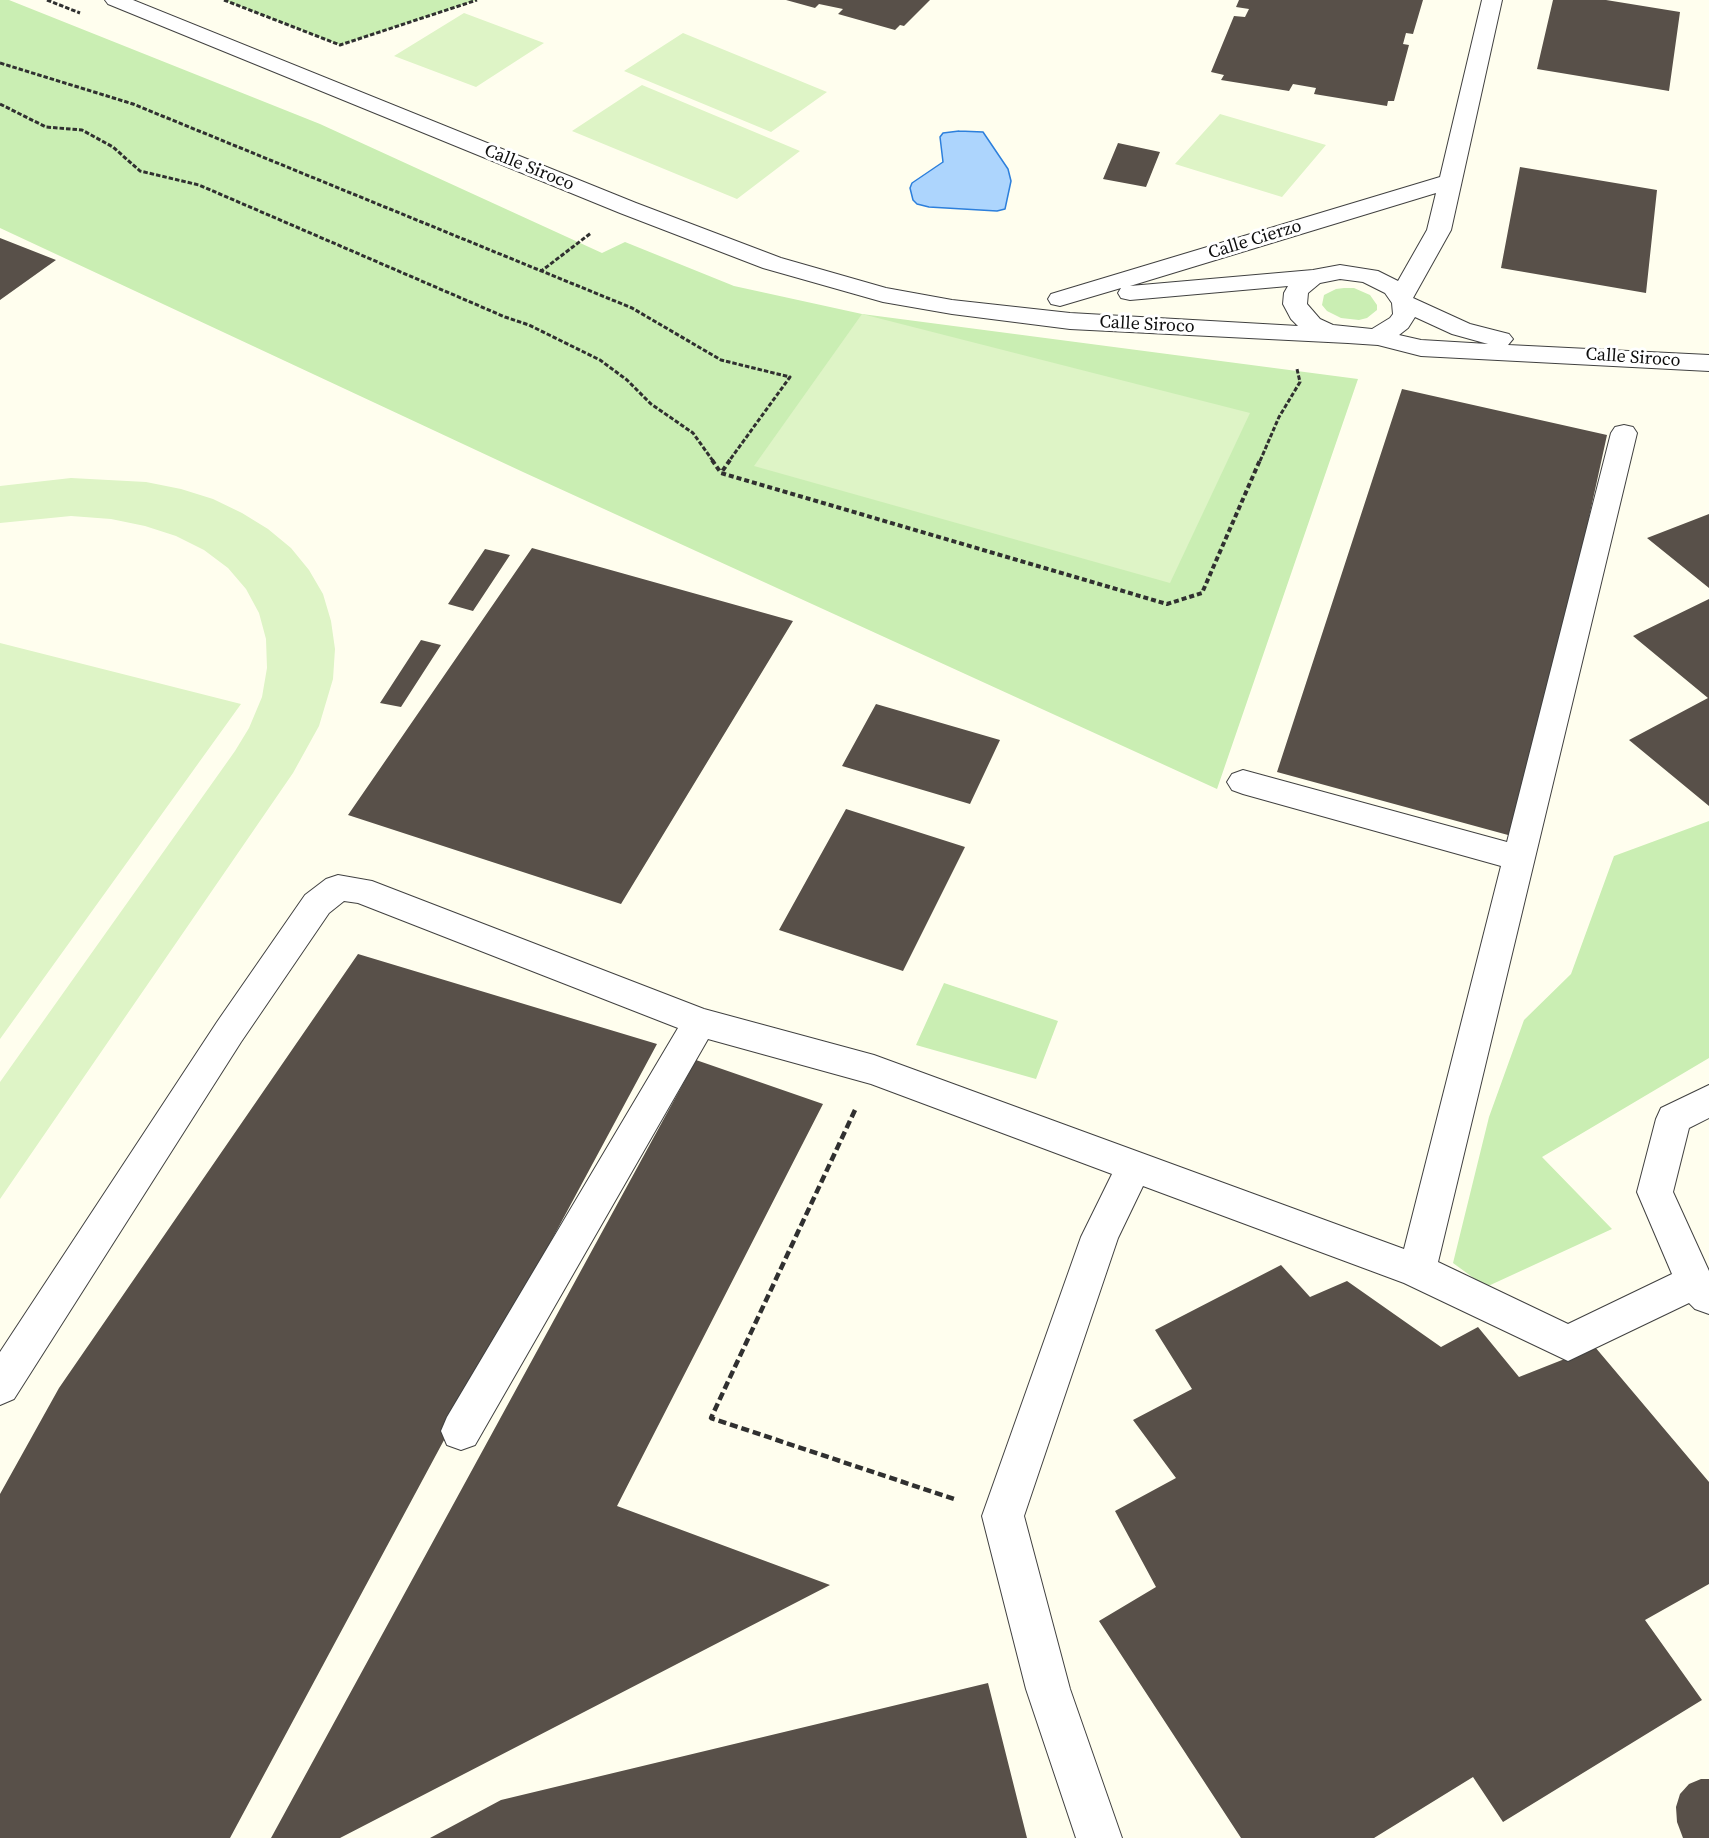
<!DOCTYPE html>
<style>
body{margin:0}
canvas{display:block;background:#fffeee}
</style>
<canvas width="1709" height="1838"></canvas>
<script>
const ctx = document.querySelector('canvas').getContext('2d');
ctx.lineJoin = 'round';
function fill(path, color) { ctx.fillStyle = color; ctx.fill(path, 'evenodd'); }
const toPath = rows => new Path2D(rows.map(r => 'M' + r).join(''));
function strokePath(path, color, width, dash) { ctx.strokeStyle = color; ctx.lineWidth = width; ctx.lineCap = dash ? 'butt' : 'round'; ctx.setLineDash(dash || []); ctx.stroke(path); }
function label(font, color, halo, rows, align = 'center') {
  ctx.font = font + ' "Source Serif 4",serif'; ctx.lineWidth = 6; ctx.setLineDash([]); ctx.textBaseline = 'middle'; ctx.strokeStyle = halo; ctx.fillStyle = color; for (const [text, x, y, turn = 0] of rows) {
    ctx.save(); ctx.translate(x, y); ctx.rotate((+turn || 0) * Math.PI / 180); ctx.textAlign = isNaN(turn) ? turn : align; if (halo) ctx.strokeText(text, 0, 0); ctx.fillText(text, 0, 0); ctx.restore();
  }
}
fill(toPath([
 [0,0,9,0,320,124,602,253,625,242,734,286,862,314,1358,379,1217,789,523,472,0,228],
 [224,0,477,0,340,45],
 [1344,288,1354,288,1370,295,1377,305,1377,310,1367,318,1359,320,1341,318,1327,311,1322,305,1324,295,1336,289],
 [1709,821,1709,1058,1542,1157,1612,1229,1486,1287,1453,1263,1489,1117,1524,1020,1571,974,1614,856],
 [944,983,1058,1021,1036,1079,916,1045]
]), '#caeeb3');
fill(toPath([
 [464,13,544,43,476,87,394,56],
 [683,33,827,92,771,132,624,71],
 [642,85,800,151,737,199,572,131],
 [1220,114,1326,145,1282,197,1175,164],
 [862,314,1250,413,1170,583,754,466],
 [71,478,146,482,181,489,213,499,242,513,268,529,291,548,309,570,323,594,331,621,335,649,333,679,319,726,293,773,0,1199,0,1082,235,751,249,728,262,697,267,668,266,639,259,613,246,589,228,568,204,550,176,536,145,526,111,519,71,516,0,523,0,486],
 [0,643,241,704,0,1039]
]), '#def4c6');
const water = toPath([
 [959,131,983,132,1008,169,1011,181,1005,209,997,211,929,207,917,204,913,200,910,188,912,183,943,162,940,137,943,133,959,131]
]);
fill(water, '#add5fd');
strokePath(water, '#2c7fdc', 1.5);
fill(toPath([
 [786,0,930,0,904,26,900,25,895,30,838,14,843,9,819,4,815,8],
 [1239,0,1423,0,1413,34,1406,33,1403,44,1409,45,1394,101,1388,101,1387,106,1314,94,1316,88,1293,84,1289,91,1221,80,1224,75,1211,72,1234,16,1245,17,1249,9,1236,7],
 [1553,0,1606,0,1680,12,1669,91,1537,69],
 [1118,143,1160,152,1146,187,1103,179],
 [1520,167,1657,190,1646,293,1501,268],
 [0,238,56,260,0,300],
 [1402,389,1607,435,1519,838,1277,772],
 [1709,514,1709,588,1647,538],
 [532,548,793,621,621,904,348,815],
 [485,549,510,555,473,611,448,604],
 [1709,599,1709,806,1629,740,1708,698,1633,636],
 [421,640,441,645,401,707,380,703],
 [876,704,1000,740,970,804,842,766],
 [846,809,965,847,903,971,779,930],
 [358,954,657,1044,230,1838,0,1838,0,1494,59,1388],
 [696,1060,823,1104,617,1506,830,1585,340,1838,271,1838],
 [1281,1265,1310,1297,1347,1281,1441,1347,1478,1327,1519,1377,1595,1347,1709,1482,1709,1584,1645,1620,1702,1700,1503,1822,1473,1777,1374,1838,1241,1838,1099,1621,1156,1587,1115,1511,1176,1478,1133,1420,1192,1389,1155,1330],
 [988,1683,1027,1838,430,1838,501,1800],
 [1701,1779,1709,1779,1709,1838,1683,1838,1677,1822,1676,1807,1680,1794,1689,1784]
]), '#585049');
const minor = toPath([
 [105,0,133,0,636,203,781,258,886,288,952,300,1070,313,1298,326,1291,319,1283,304,1284,293,1288,286,1130,300,1121,298,1118,293,1121,288,1060,306,1051,304,1048,299,1051,294,1440,177,1482,0,1502,0,1451,230,1413,298,1470,324,1509,334,1513,339,1508,345,1709,355,1709,371,1421,356,1378,345,1348,343,1070,329,952,314,883,302,763,268,620,213,108,4,105,0],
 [1436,193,1427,230,1398,281,1378,271,1340,265,1313,270,1130,286,1436,193],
 [1340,279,1363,282,1385,293,1392,303,1393,314,1390,318,1372,329,1333,325,1320,319,1307,304,1308,293,1320,283,1340,279],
 [1415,317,1452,334,1488,344,1421,340,1399,335,1408,328,1415,317],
 [1624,425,1633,427,1637,433,1438,1262,1568,1324,1672,1274,1637,1192,1656,1119,1661,1108,1709,1085,1709,1118,1689,1128,1673,1192,1709,1271,1709,1314,1695,1309,1689,1303,1568,1361,1404,1283,1143,1186,1118,1238,1024,1516,1070,1689,1122,1838,1076,1838,1026,1689,982,1516,1081,1237,1112,1174,871,1084,708,1039,475,1445,461,1450,447,1445,441,1431,447,1417,678,1028,358,903,344,901,329,913,241,1042,14,1399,0,1405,0,1352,217,1022,305,895,326,879,338,875,372,881,704,1009,874,1055,1404,1249,1501,866,1243,794,1232,790,1227,782,1232,774,1243,770,1507,842,1611,433,1615,427,1624,425]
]);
strokePath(minor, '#414141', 2);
strokePath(toPath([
 [47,0,80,13],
 [224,0,340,45,477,0],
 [0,63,133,104,632,308,721,360,790,377,729,461],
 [0,104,46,127,82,130,113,147,140,171,199,185,505,317,529,325,600,360,627,380,651,404,693,433,713,461],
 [540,272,591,233],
 [1260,461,1279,417,1300,382,1297,369]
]), '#303030', 3, [4.5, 2]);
strokePath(toPath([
 [712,460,721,473],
 [730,460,721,473,1167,604,1202,593,1260,460]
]), '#303030', 4, [5, 3]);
strokePath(toPath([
 [855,1110,711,1418,957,1500]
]), '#303030', 4.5, [8, 4]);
fill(minor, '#fff');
label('18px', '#0e0e0e', '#fff', [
 ["Calle Siroco",529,168,22],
 ["Calle Cierzo",1255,240,-17],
 ["Calle Siroco",1147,325,3],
 ["Calle Siroco",1633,358,4]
]);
</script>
